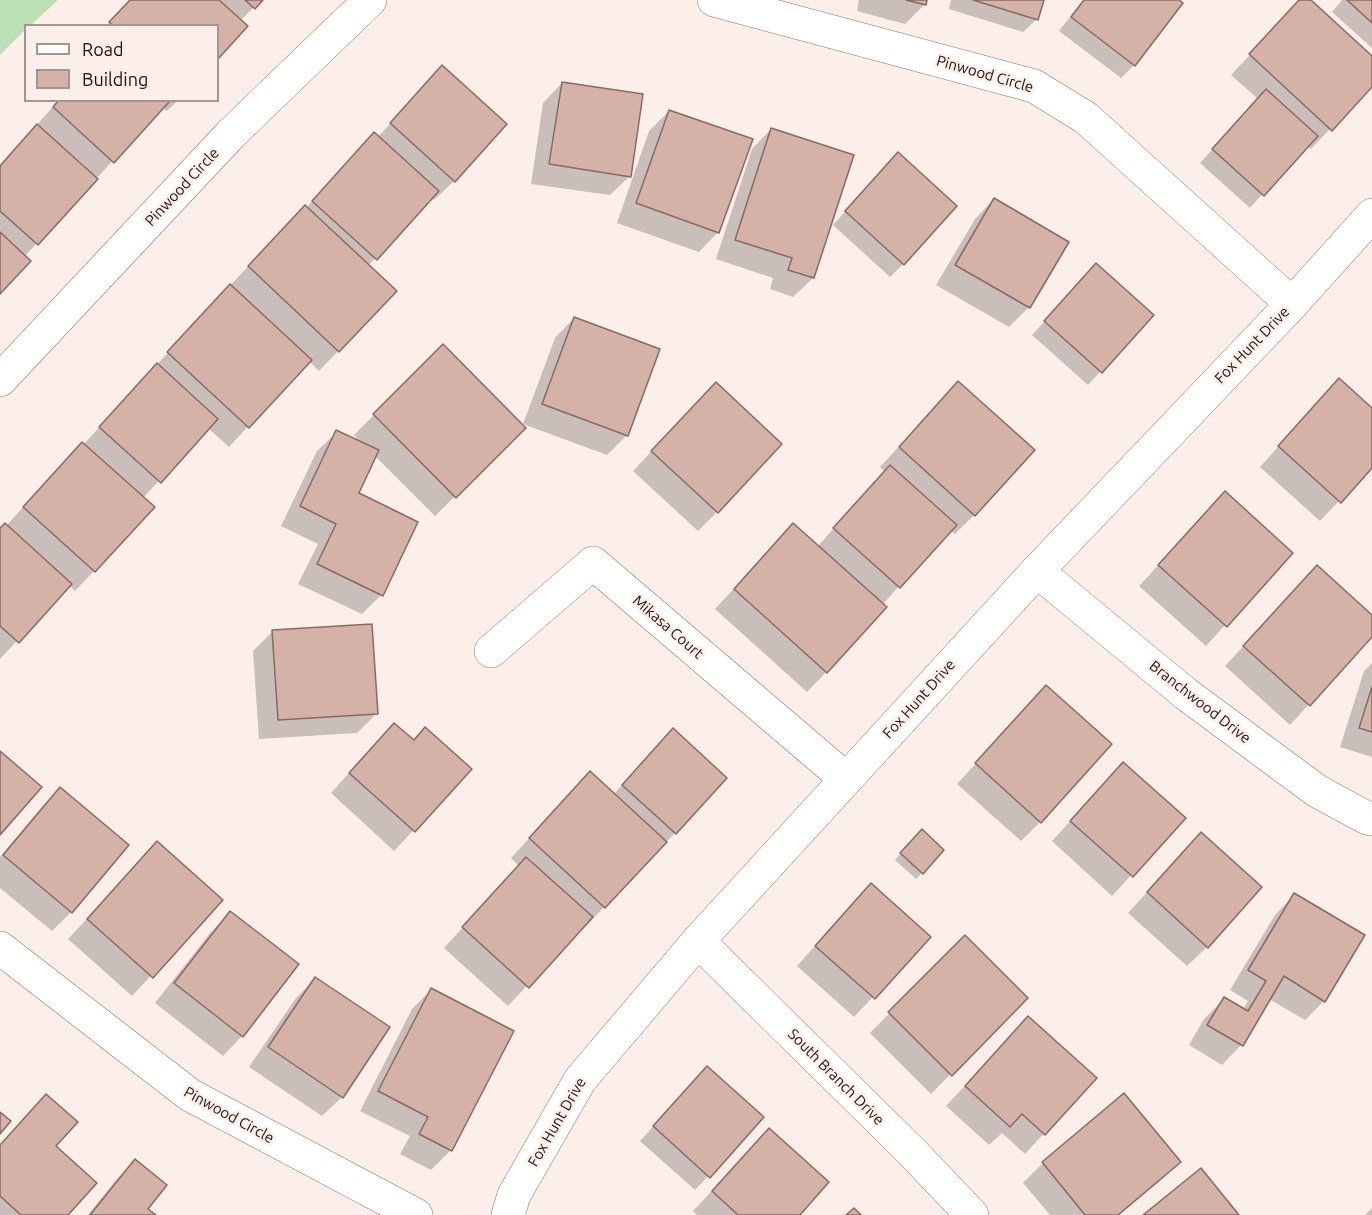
<!DOCTYPE html>
<style>
body{margin:0}
#map{position:relative;width:1372px;height:1215px;overflow:hidden;background:#fceee8;font-family:Ubuntu,sans-serif}
canvas{display:block}
.legend{position:absolute;left:24px;top:24px;width:195px;height:78px;box-sizing:border-box;background:#fceee8;border:2px solid #a39690;margin:0;padding:8px 10px;list-style:none;font-size:18px;color:#1d120d}
.legend li{display:flex;align-items:center;gap:12px;height:30px}
.legend b{width:30px;border:2px solid #a39690}
</style>
<div id="map">
<canvas width="1372" height="1215"></canvas>
<ul class="legend">
<li><b style="height:8px;background:#fff"></b>Road</li>
<li><b style="height:16px;background:#d4b2a8"></b>Building</li>
</ul>
</div>
<script>
const ctx = document.querySelector('canvas').getContext('2d');
ctx.lineJoin = 'round';
function fill(path, color) { ctx.fillStyle = color; ctx.fill(path, 'evenodd'); }
const toPath = rows => new Path2D(rows.map(r => 'M' + r).join(''));
function strokePath(path, color, width, dash) { ctx.strokeStyle = color; ctx.lineWidth = width; ctx.lineCap = dash ? 'butt' : 'round'; ctx.setLineDash(dash || []); ctx.stroke(path); }
function label(font, color, halo, rows, align = 'center') {
  ctx.font = font + ' Ubuntu,sans-serif'; ctx.lineWidth = 5; ctx.setLineDash([]); ctx.textBaseline = 'middle'; ctx.strokeStyle = halo; ctx.fillStyle = color; for (const [text, x, y, turn = 0] of rows) {
    ctx.save(); ctx.translate(x, y); ctx.rotate((+turn || 0) * Math.PI / 180); ctx.textAlign = isNaN(turn) ? turn : align; if (halo) ctx.strokeText(text, 0, 0); ctx.fillText(text, 0, 0); ctx.restore();
  }
}
fill(toPath([
 [0,0,58,0,31,25,26,26,25,30,0,55]
]), '#bce0b5');
fill(toPath([
 [129,0,261,0,240,21,245,26,218,57,218,26,107,26],
 [859,0,926,0,925,4,905,24,857,11],
 [951,0,1042,0,1037,19,1023,32,949,9],
 [1083,0,1176,0,1134,65,1121,78,1059,31],
 [1301,0,1309,0,1372,58,1372,85,1311,149,1307,145,1250,208,1200,163,1258,99,1231,75],
 [1342,0,1372,0,1372,48,1332,12],
 [562,83,630,176,610,195,531,184,543,103],
 [423,87,454,181,434,200,431,197,368,266,395,292,319,371,309,361,229,447,208,428,143,498,94,571,75,591,69,585,0,659,0,530,6,526,63,463,83,445,211,306,286,226,306,208,355,154,378,137],
 [59,100,178,100,167,111,162,107,94,181,24,257,0,292,0,166],
 [669,111,718,232,699,252,617,223,649,131],
 [771,129,852,156,813,278,793,297,770,289,773,278,716,259,752,149],
 [885,167,903,264,890,277,833,225],
 [994,199,1067,242,1029,307,1009,327,936,285,975,219],
 [1096,265,1152,315,1088,385,1032,335],
 [574,318,627,435,607,455,523,424,555,338],
 [443,346,524,428,435,516,375,456,357,494,381,595,362,614,298,584,318,544,281,526,317,451,337,432,363,444,354,435],
 [958,383,974,515,955,534,950,530,882,605,826,672,807,692,715,609,793,525,817,547,885,472,880,467],
 [1320,400,1372,410,1372,466,1320,521,1260,467],
 [696,404,717,512,698,531,633,471],
 [1225,493,1291,553,1206,646,1139,586],
 [1317,567,1372,617,1372,635,1290,725,1225,666],
 [273,631,377,713,357,733,259,739,253,651],
 [1372,663,1372,757,1340,747,1364,671],
 [1046,687,1040,822,1021,841,957,784],
 [375,744,470,769,394,851,331,793],
 [660,744,675,833,585,927,583,925,508,1006,444,948,519,866,511,858,571,793,613,795],
 [1123,764,1184,818,1112,896,1052,841],
 [60,789,71,912,52,931,0,888,0,857,40,809],
 [915,838,922,873,916,879,895,860],
 [157,843,221,900,132,996,68,939],
 [1182,854,1207,947,1187,966,1128,913],
 [1294,895,1324,1001,1305,1020,1269,999,1241,1045,1222,1065,1189,1045,1204,1019,1224,999,1243,1010,1248,1001,1230,990,1275,915],
 [852,905,929,937,854,1017,797,966],
 [230,913,242,1036,223,1056,155,1003,211,932],
 [965,937,1026,998,931,1094,870,1033],
 [315,979,342,1097,322,1116,249,1067,296,998],
 [431,990,451,1150,431,1170,400,1154,410,1136,360,1111,412,1009],
 [1028,1018,1095,1078,1025,1154,1002,1133,989,1145,946,1106],
 [694,1081,762,1118,695,1190,640,1141],
 [1124,1096,1179,1162,1160,1181,1119,1215,1050,1215,1023,1183,1043,1163],
 [769,1130,797,1215,697,1215,693,1211],
 [0,1145,66,1215,0,1215],
 [135,1161,146,1209,153,1215,88,1215,115,1181],
 [1372,1208,1372,1215,1365,1215]
]), '#0003');
const building = toPath([
 [130,0,219,0,248,26,218,59,218,26,113,26,109,22,130,0],
 [245,0,263,0,255,9,245,0],
 [906,0,927,0,926,5,906,0],
 [973,0,1044,0,1038,20,973,0],
 [1084,0,1179,0,1183,3,1135,66,1071,17,1084,0],
 [1299,0,1311,0,1372,56,1372,87,1332,131,1249,54,1299,0],
 [1347,0,1372,0,1372,23,1347,0],
 [442,65,507,124,455,182,390,123,442,65],
 [562,82,643,94,631,177,549,164,562,82],
 [1266,89,1318,136,1264,196,1212,149,1266,89],
 [59,100,168,100,169,102,114,163,53,107,59,100],
 [669,110,753,139,719,233,636,203,669,110],
 [37,124,98,179,38,245,0,211,0,166,37,124],
 [771,128,854,155,814,278,788,270,792,258,735,240,771,128],
 [374,132,439,191,377,260,312,201,374,132],
 [898,152,957,206,904,265,845,211,898,152],
 [994,198,1069,242,1030,308,955,265,994,198],
 [305,205,397,291,339,352,248,266,305,205],
 [0,232,31,261,0,294,0,232],
 [1096,263,1154,315,1102,373,1044,321,1096,263],
 [230,284,312,360,249,428,167,352,230,284],
 [574,317,660,349,628,436,542,404,574,317],
 [443,344,526,428,456,498,373,414,443,344],
 [157,363,218,419,161,483,99,427,157,363],
 [1339,378,1372,408,1372,468,1341,503,1278,446,1339,378],
 [958,381,1035,450,975,516,899,447,958,381],
 [716,382,782,444,718,513,651,451,716,382],
 [336,430,379,450,359,493,418,522,383,596,317,564,336,524,300,506,336,430],
 [82,442,155,507,95,572,23,507,82,442],
 [890,465,957,525,900,588,833,528,890,465],
 [1225,491,1293,553,1227,627,1158,565,1225,491],
 [5,523,72,584,19,643,0,626,0,528,5,523],
 [793,523,887,607,827,673,734,589,793,523],
 [1317,565,1372,615,1372,637,1310,706,1243,646,1317,565],
 [372,624,378,714,278,720,272,630,372,624],
 [1046,685,1112,744,1041,823,975,763,1046,685],
 [1372,687,1372,732,1359,728,1372,687],
 [394,723,414,740,425,727,472,769,415,832,349,773,394,723],
 [673,728,727,778,676,834,622,785,673,728],
 [0,751,42,787,0,835,0,751],
 [1123,762,1186,818,1133,877,1070,821,1123,762],
 [590,771,667,842,605,908,529,838,590,771],
 [60,787,129,845,72,913,3,855,60,787],
 [922,829,944,850,923,874,900,853,922,829],
 [1201,832,1262,887,1208,948,1147,892,1201,832],
 [157,841,223,900,153,978,87,919,157,841],
 [526,857,593,917,529,988,462,927,526,857],
 [871,883,931,937,875,999,815,946,871,883],
 [1294,893,1365,935,1325,1002,1284,976,1243,1046,1207,1025,1224,997,1248,1011,1266,981,1248,970,1294,893],
 [230,911,299,964,243,1037,174,983,230,911],
 [965,935,1028,998,952,1076,888,1012,965,935],
 [315,977,390,1027,343,1098,268,1047,315,977],
 [431,988,514,1031,452,1151,419,1134,428,1117,378,1091,431,988],
 [1028,1016,1097,1078,1045,1135,1022,1114,1010,1127,965,1086,1028,1016],
 [707,1066,764,1117,710,1178,653,1126,707,1066],
 [1124,1093,1181,1162,1118,1215,1085,1215,1042,1162,1124,1093],
 [46,1094,78,1122,56,1146,97,1183,68,1215,21,1215,0,1196,0,1145,46,1094],
 [0,1112,11,1121,0,1134,0,1112],
 [769,1128,829,1182,800,1215,738,1215,712,1191,769,1128],
 [135,1159,167,1185,148,1209,156,1215,90,1215,135,1159],
 [1201,1168,1239,1215,1143,1215,1201,1168],
 [854,1208,861,1215,846,1215,854,1208]
]);
fill(building, '#d4b2a8');
strokePath(building, '#886a61', 1.5);
const minor = toPath([
 [714,0,1034,86,1086,118,1292,304],
 [0,380,231,134,370,0],
 [1037,571,1186,694,1317,791,1367,818,1372,819],
 [491,651,593,563,846,779],
 [698,941,912,1152,972,1215],
 [0,948,190,1095,416,1215]
]);
const tertiary = toPath([
 [508,1215,514,1195,580,1080,698,941,1037,571,1292,304,1372,215]
]);
strokePath(minor, '#917466', 34);
strokePath(tertiary, '#917466', 34);
strokePath(minor, '#fff', 33);
strokePath(tertiary, '#fff', 33);
label('15px', '#1d120d', '#fceee8', [
 ["Pinwood Circle",985,74,16],
 ["Pinwood Circle",182,187,-47],
 ["Fox Hunt Drive",1252,345,-46],
 ["Mikasa Court",668,627,41],
 ["Fox Hunt Drive",919,699,-48],
 ["Branchwood Drive",1200,702,38],
 ["South Branch Drive",836,1077,45],
 ["Pinwood Circle",229,1115,29],
 ["Fox Hunt Drive",557,1122,-60]
]);
</script>
